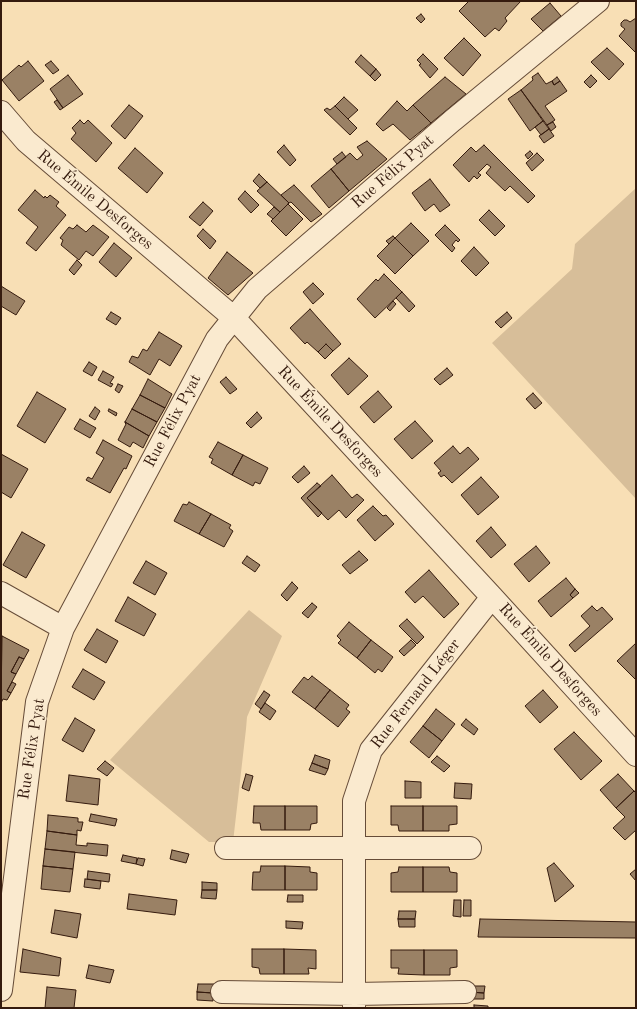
<!DOCTYPE html>
<meta charset="utf-8">
<style>
body{margin:0}
#map{position:relative;width:637px;height:1009px;overflow:hidden;background:#f8dfb5;font-family:"Old Standard TT",serif}
canvas{display:block}
.frame{position:absolute;inset:0;border:2px solid #351b0e;pointer-events:none}
</style>
<div id="map">
<canvas width="637" height="1009"></canvas>
<div class="frame"></div>
</div>
<script>
const ctx = document.querySelector('canvas').getContext('2d');
ctx.lineJoin = 'round';
function fill(path, color) { ctx.fillStyle = color; ctx.fill(path, 'evenodd'); }
const toPath = rows => new Path2D(rows.map(r => 'M' + r).join(''));
function strokePath(path, color, width, dash) { ctx.strokeStyle = color; ctx.lineWidth = width; ctx.lineCap = dash ? 'butt' : 'round'; ctx.setLineDash(dash || []); ctx.stroke(path); }
function label(font, color, halo, rows, align = 'center') {
  ctx.font = font + ' "Old Standard TT",serif'; ctx.lineWidth = 3.5; ctx.setLineDash([]); ctx.textBaseline = 'middle'; ctx.strokeStyle = halo; ctx.fillStyle = color; for (const [text, x, y, turn = 0] of rows) {
    ctx.save(); ctx.translate(x, y); ctx.rotate((+turn || 0) * Math.PI / 180); ctx.textAlign = isNaN(turn) ? turn : align; if (halo) ctx.strokeText(text, 0, 0); ctx.fillText(text, 0, 0); ctx.restore();
  }
}
fill(toPath([
 [636,188,636,499,492,343,572,269,575,244],
 [249,610,282,636,247,717,246,729,233,842,209,842,110,760]
]), '#d7be99');
const building = toPath([
 [469,1,521,1,505,18,507,21,499,31,495,28,485,37,459,11,469,1],
 [550,3,561,16,543,31,531,19,550,3],
 [421,14,425,19,421,23,416,18,421,14],
 [636,18,636,53,619,36,625,29,621,26,621,23,624,20,627,20,630,22,636,18],
 [464,38,481,55,463,76,444,58,464,38],
 [607,48,624,64,609,80,591,62,607,48],
 [423,54,438,69,430,78,419,65,421,64,417,60,423,54],
 [361,55,376,69,370,76,355,62,361,55],
 [28,61,44,81,19,101,2,80,19,65,21,67,28,61],
 [51,61,59,70,53,74,45,65,51,61],
 [376,69,381,75,375,81,370,76,376,69],
 [538,73,546,84,552,81,554,85,560,81,567,91,545,106,555,120,547,125,521,90,533,80,532,77,538,73],
 [68,75,83,94,63,108,50,89,68,75],
 [591,75,597,81,590,88,584,82,591,75],
 [445,77,466,94,431,123,413,105,445,77],
 [557,77,560,81,554,85,552,81,557,77],
 [521,90,543,121,530,131,508,99,521,90],
 [344,97,358,110,348,119,335,106,344,97],
 [57,100,63,108,60,110,54,102,57,100],
 [397,101,407,111,413,105,431,123,410,140,393,124,383,131,376,124,397,101],
 [129,105,143,116,125,139,111,126,129,105],
 [335,106,357,128,350,135,324,110,327,108,330,110,335,106],
 [80,120,84,124,88,120,112,143,96,162,71,139,76,133,72,128,80,120],
 [543,121,549,129,541,135,535,127,543,121],
 [553,122,556,127,551,131,547,125,553,122],
 [549,129,554,136,544,143,539,136,549,129],
 [367,141,387,159,349,191,331,169,350,153,357,160,363,155,357,147,367,141],
 [284,145,296,160,290,166,277,152,284,145],
 [484,145,535,196,528,203,510,186,505,191,486,173,491,167,487,164,478,173,481,175,477,179,474,176,469,182,453,165,471,147,476,152,484,145],
 [135,148,163,173,147,193,118,168,135,148],
 [530,151,533,154,528,159,525,155,530,151],
 [342,152,346,157,337,164,333,159,342,152],
 [537,153,544,160,532,171,526,163,537,153],
 [331,169,349,191,329,208,311,186,331,169],
 [259,174,267,182,260,188,253,181,259,174],
 [430,179,450,205,440,212,434,204,425,211,412,193,430,179],
 [267,182,289,203,280,212,257,191,267,182],
 [294,185,322,214,311,222,291,202,289,203,281,195,294,185],
 [35,190,44,198,45,196,47,198,50,195,59,202,56,206,66,215,36,251,26,243,38,227,18,210,35,190],
 [245,191,259,205,251,213,238,199,245,191],
 [203,202,213,211,200,226,189,217,203,202],
 [288,204,303,219,286,236,271,221,288,204],
 [274,207,280,212,273,219,267,214,274,207],
 [489,210,505,226,495,236,479,220,489,210],
 [411,223,429,241,413,256,395,238,411,223],
 [77,225,86,232,93,225,109,237,93,256,86,251,79,260,61,245,63,240,60,238,69,227,73,229,77,225],
 [445,225,460,240,458,242,456,240,452,245,455,248,452,252,435,235,445,225],
 [203,229,216,241,210,249,197,236,203,229],
 [393,236,395,238,389,244,386,241,393,236],
 [395,238,413,256,395,274,377,256,395,238],
 [114,243,132,258,116,277,99,262,114,243],
 [474,247,489,263,476,276,461,261,474,247],
 [227,252,253,273,228,295,208,278,227,252],
 [77,260,82,265,74,275,69,270,77,260],
 [384,274,402,292,375,318,357,299,376,279,378,281,384,274],
 [313,283,324,294,313,304,303,292,313,283],
 [1,286,25,301,16,315,1,306,1,286],
 [402,292,415,306,409,312,396,298,402,292],
 [393,301,396,304,390,311,387,308,393,301],
 [310,309,341,344,333,351,326,344,318,352,307,342,305,344,290,328,310,309],
 [111,312,121,318,116,325,106,319,111,312],
 [507,312,512,318,501,328,495,322,507,312],
 [159,332,182,346,170,366,159,359,150,375,129,362,132,356,138,358,143,349,147,351,159,332],
 [326,344,333,351,325,359,318,352,326,344],
 [349,358,368,376,348,395,331,375,349,358],
 [89,362,97,367,92,376,83,371,89,362],
 [447,368,453,375,440,385,434,379,447,368],
 [103,371,114,377,110,383,113,384,111,387,98,380,103,371],
 [226,377,237,389,230,394,220,382,226,377],
 [148,379,172,394,165,408,140,395,148,379],
 [118,384,123,386,119,393,115,390,118,384],
 [378,391,392,407,374,423,360,407,378,391],
 [37,392,66,409,45,443,17,426,37,392],
 [533,393,542,403,535,409,526,399,533,393],
 [140,395,165,408,157,422,132,409,140,395],
 [95,407,100,411,95,420,89,416,95,407],
 [109,409,117,413,116,416,108,411,109,409],
 [132,409,157,422,149,436,125,422,132,409],
 [257,412,262,418,251,428,246,423,257,412],
 [80,419,96,428,90,438,74,429,80,419],
 [415,421,433,441,412,459,394,439,415,421],
 [125,422,149,436,143,448,133,442,130,447,118,440,126,424,125,423,125,422],
 [103,440,132,456,126,469,124,468,110,493,86,480,88,477,92,479,104,458,96,453,103,440],
 [218,442,243,455,232,475,211,463,213,459,209,457,218,442],
 [453,446,460,454,468,447,479,459,452,483,444,475,441,477,438,473,441,471,434,463,453,446],
 [1,454,28,469,11,498,1,492,1,454],
 [243,455,268,468,260,484,255,482,253,486,232,475,243,455],
 [304,466,310,473,298,483,292,477,304,466],
 [332,475,352,498,357,494,364,500,346,518,339,510,328,520,307,498,332,475],
 [481,477,499,497,478,515,461,495,481,477],
 [317,483,321,486,307,498,322,513,318,517,301,498,317,483],
 [189,502,211,514,199,534,174,521,183,504,187,505,189,502],
 [373,506,383,516,386,515,394,524,375,541,357,520,373,506],
 [211,514,231,525,229,528,233,531,224,547,199,534,211,514],
 [491,527,506,545,491,558,476,541,491,527],
 [22,532,45,545,26,578,3,565,22,532],
 [536,546,550,563,529,582,514,564,536,546],
 [359,551,368,560,350,574,342,565,359,551],
 [247,556,260,565,255,572,242,563,247,556],
 [146,561,167,573,155,595,133,583,146,561],
 [429,570,459,604,444,618,423,596,415,603,405,592,429,570],
 [566,578,575,589,570,595,573,598,551,617,538,601,566,578],
 [292,582,298,588,287,601,281,595,292,582],
 [575,589,579,593,573,598,570,595,575,589],
 [128,597,156,614,144,636,115,621,128,597],
 [312,603,317,607,308,618,302,613,312,603],
 [592,606,597,611,602,607,613,619,575,652,569,645,590,626,581,616,592,606],
 [407,619,424,637,417,644,399,626,407,619],
 [349,622,371,640,357,658,338,643,341,640,337,636,349,622],
 [97,629,118,641,106,663,84,650,97,629],
 [2,636,29,650,24,659,19,657,11,672,16,674,7,691,11,693,7,700,3,699,1,703,2,636],
 [371,640,393,657,382,672,378,669,375,673,357,658,371,640],
 [411,640,416,645,404,656,399,651,411,640],
 [636,643,636,680,617,661,636,643],
 [19,657,24,659,16,674,11,672,19,657],
 [83,669,105,682,94,700,72,687,83,669],
 [312,676,330,690,315,709,292,692,304,677,308,680,312,676],
 [12,682,16,684,11,693,7,691,12,682],
 [330,690,349,705,346,709,350,712,338,727,315,709,330,690],
 [543,690,558,707,540,723,525,706,543,690],
 [264,691,270,695,261,709,255,704,264,691],
 [265,703,276,711,270,720,259,712,265,703],
 [436,709,455,724,442,741,423,726,436,709],
 [75,718,95,730,83,752,62,740,75,718],
 [466,719,478,729,474,735,461,725,466,719],
 [423,726,442,741,429,758,410,742,423,726],
 [574,732,602,761,581,780,554,749,574,732],
 [315,755,330,760,328,769,312,763,315,755],
 [437,756,450,766,444,772,431,762,437,756],
 [105,761,114,768,107,776,97,769,105,761],
 [312,763,328,769,325,775,309,770,312,763],
 [246,774,253,776,249,791,242,788,246,774],
 [618,774,634,791,616,808,600,790,618,774],
 [69,775,100,779,98,805,66,801,69,775],
 [405,781,421,782,421,798,405,798,405,781],
 [455,783,472,784,471,799,454,798,455,783],
 [634,791,636,793,636,830,625,840,613,828,625,817,616,808,634,791],
 [254,806,285,806,285,830,261,830,260,823,253,823,254,806],
 [285,806,317,806,317,823,311,824,310,830,285,830,285,806],
 [391,806,423,806,423,831,399,831,398,825,391,825,391,806],
 [423,806,457,806,457,824,449,825,449,831,423,831,423,806],
 [91,814,117,819,115,826,89,821,91,814],
 [48,815,78,818,78,822,83,822,81,831,77,830,77,835,47,831,48,815],
 [47,831,77,835,76,845,87,846,87,843,108,845,107,856,45,849,47,831],
 [45,849,75,852,73,869,43,866,45,849],
 [172,850,189,854,186,863,170,859,172,850],
 [123,855,137,858,136,864,121,861,123,855],
 [138,858,145,859,143,866,136,864,138,858],
 [554,863,574,886,555,902,547,868,554,863],
 [43,866,73,869,70,892,41,889,43,866],
 [261,866,285,866,285,890,252,890,253,872,260,872,261,866],
 [285,866,310,867,310,872,317,873,317,890,285,890,285,866],
 [399,867,423,867,423,892,391,892,391,873,398,872,399,867],
 [423,867,449,867,450,872,457,873,457,892,423,892,423,867],
 [636,869,636,881,630,874,636,869],
 [88,871,110,874,109,882,87,879,88,871],
 [85,879,101,881,100,889,84,887,85,879],
 [202,882,217,883,217,890,202,890,202,882],
 [202,890,217,890,216,899,201,898,202,890],
 [129,894,177,900,175,915,127,909,129,894],
 [288,895,303,895,303,902,287,902,288,895],
 [454,900,461,900,461,917,453,916,454,900],
 [464,900,471,900,471,916,463,916,464,900],
 [55,910,81,914,77,938,51,933,55,910],
 [399,911,416,911,415,919,398,919,399,911],
 [398,919,415,919,415,927,399,927,398,919],
 [480,919,636,922,636,938,478,937,480,919],
 [286,921,303,922,302,929,286,928,286,921],
 [23,949,61,958,59,976,20,972,23,949],
 [252,949,284,949,284,974,260,974,259,968,252,967,252,949],
 [284,949,316,950,316,969,308,968,309,974,284,974,284,949],
 [391,950,424,950,424,975,398,974,399,968,391,968,391,950],
 [424,950,457,950,457,967,450,968,450,975,424,975,424,950],
 [89,965,114,970,110,983,86,978,89,965],
 [198,984,214,984,213,993,197,992,198,984],
 [470,986,485,986,484,993,469,992,470,986],
 [47,987,76,990,74,1008,45,1008,47,987],
 [197,992,213,993,213,1001,197,1000,197,992],
 [469,992,484,993,484,999,469,999,469,992],
 [474,1005,488,1006,488,1008,474,1008,474,1005]
]);
fill(building, '#9a8165');
strokePath(building, '#351b0e', 1);
const minor = toPath([
 [1,112,26,141,234,318,492,597,636,755],
 [1,593,63,628],
 [226,848,470,848],
 [1,990,37,702,63,628,217,339,257,289,452,121,598,1],
 [222,992,355,994,465,992],
 [354,1008,354,801,371,750,492,597]
]);
strokePath(minor, '#664c38', 24);
strokePath(minor, '#faeacf', 22);
label('16px', '#351b0e', '#faeacf', [
 ["Rue Félix Pyat",393,172,-41],
 ["Rue Émile Desforges",95,200,40],
 ["Rue Félix Pyat",173,421,-62],
 ["Rue Émile Desforges",330,422,47],
 ["Rue Émile Desforges",550,660,48],
 ["Rue Fernand Léger",416,694,-52],
 ["Rue Félix Pyat",32,749,-81]
]);
</script>
